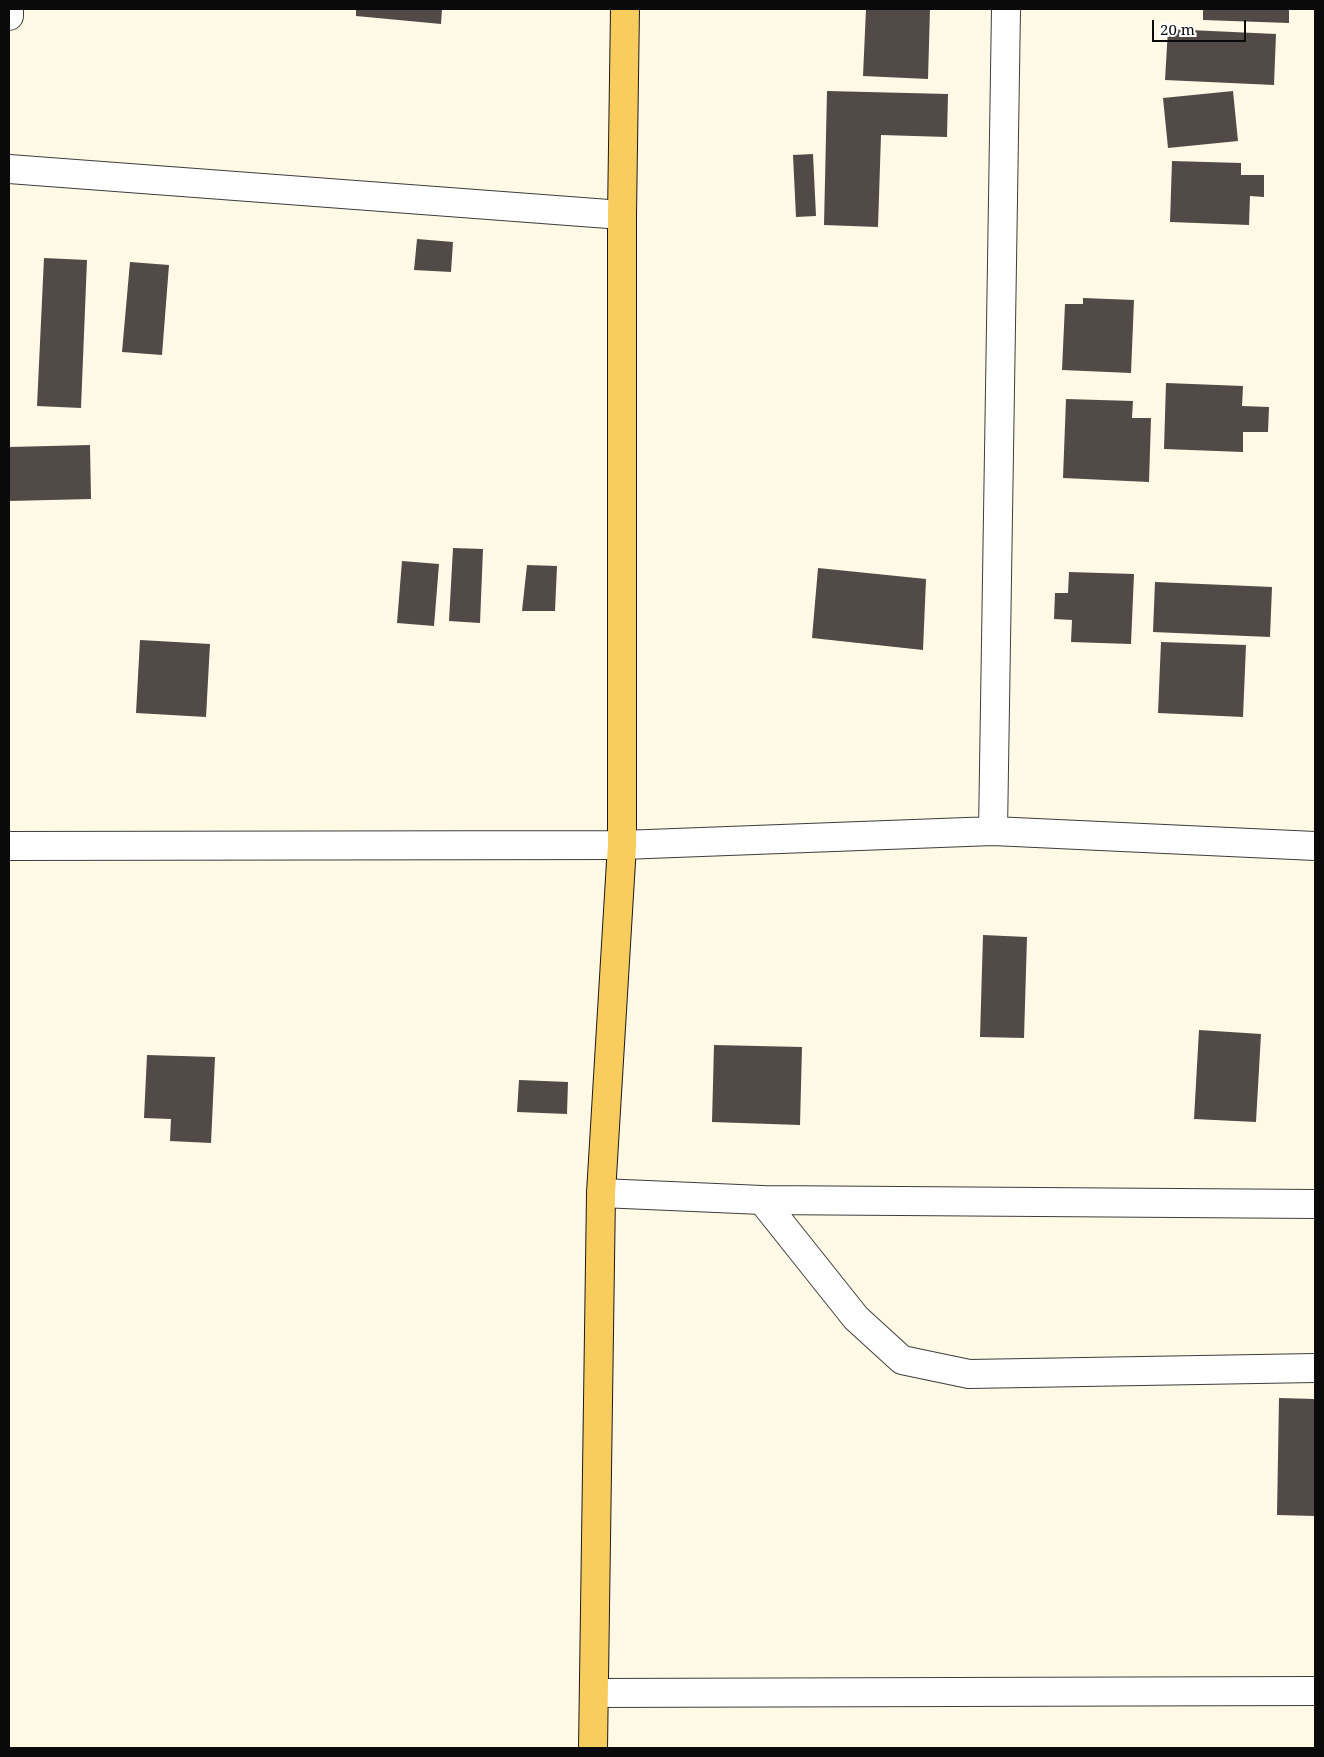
<!DOCTYPE html>
<style>
body{margin:0}
#map{position:relative;width:1324px;height:1757px;overflow:hidden;background:#fff9e6;font-family:"Noto Serif",serif}
canvas{display:block}
.frame{position:absolute;inset:0;border:10px solid #0a0a0a;pointer-events:none}
.scale{position:absolute;left:1152px;top:20px;width:94px;height:22px;box-sizing:border-box;border:2px solid #0a0a0a;border-top:0;padding-left:6px;font-size:15px;line-height:18px;white-space:nowrap;color:#0a0a0a;-webkit-text-stroke:4px #fff;paint-order:stroke}
</style>
<div id="map">
<canvas width="1324" height="1757"></canvas>
<div class="frame"></div>
<div class="scale">20 m</div>
</div>
<script>
const ctx = document.querySelector('canvas').getContext('2d');
ctx.lineJoin = 'round';
function fill(path, color) { ctx.fillStyle = color; ctx.fill(path, 'evenodd'); }
const toPath = rows => new Path2D(rows.map(r => 'M' + r).join(''));
function strokePath(path, color, width, dash) { ctx.strokeStyle = color; ctx.lineWidth = width; ctx.lineCap = dash ? 'butt' : 'round'; ctx.setLineDash(dash || []); ctx.stroke(path); }
fill(toPath([
 [356,9,442,9,441,24,356,16],
 [866,9,930,9,928,79,863,76],
 [1203,9,1289,9,1289,23,1203,20],
 [1168,29,1276,34,1274,85,1165,80],
 [827,91,948,94,947,137,881,135,878,227,824,225],
 [1233,91,1238,141,1168,148,1163,98],
 [813,154,816,216,796,217,793,155],
 [1172,161,1241,163,1241,175,1264,175,1264,197,1250,196,1249,225,1170,222],
 [417,239,453,242,451,272,414,270],
 [44,258,87,260,81,408,37,406],
 [130,262,169,265,162,355,122,352],
 [1083,298,1134,300,1131,373,1062,370,1065,304,1083,304],
 [1166,383,1243,386,1242,406,1269,407,1268,432,1243,432,1243,452,1164,449],
 [1066,399,1133,401,1132,418,1151,418,1149,482,1063,478],
 [90,445,91,499,9,501,9,447],
 [453,548,483,549,480,623,449,621],
 [402,561,439,564,434,626,397,623],
 [527,565,557,566,555,611,522,611],
 [818,568,926,579,923,650,812,638],
 [1069,572,1134,574,1131,644,1071,642,1072,620,1054,619,1055,593,1068,593],
 [1155,582,1272,587,1270,637,1153,632],
 [140,640,210,644,206,717,136,713],
 [1161,642,1246,645,1243,717,1158,713],
 [983,935,1027,937,1024,1038,980,1037],
 [1199,1030,1261,1034,1256,1122,1194,1119],
 [714,1045,802,1047,800,1125,712,1122],
 [147,1055,215,1057,211,1143,170,1141,171,1119,144,1118],
 [519,1080,568,1082,567,1114,517,1112],
 [1279,1398,1315,1399,1315,1516,1277,1515]
]), '#524a46');
const minor = toPath([
 [9,16,9,9],
 [9,169,622,215],
 [993,831,1006,9],
 [9,846,622,845,993,831,1315,846],
 [601,1193,762,1200,1315,1204],
 [762,1200,856,1318,902,1360,969,1374,1315,1368],
 [594,1693,1315,1691]
]);
const major = toPath([
 [593,1748,601,1193,622,845,622,215,625,9]
]);
strokePath(minor, '#3d3d3d', 30);
strokePath(major, '#1b1b1b', 30);
strokePath(minor, '#fff', 28);
strokePath(major, '#f9cd5d', 28);
</script>
